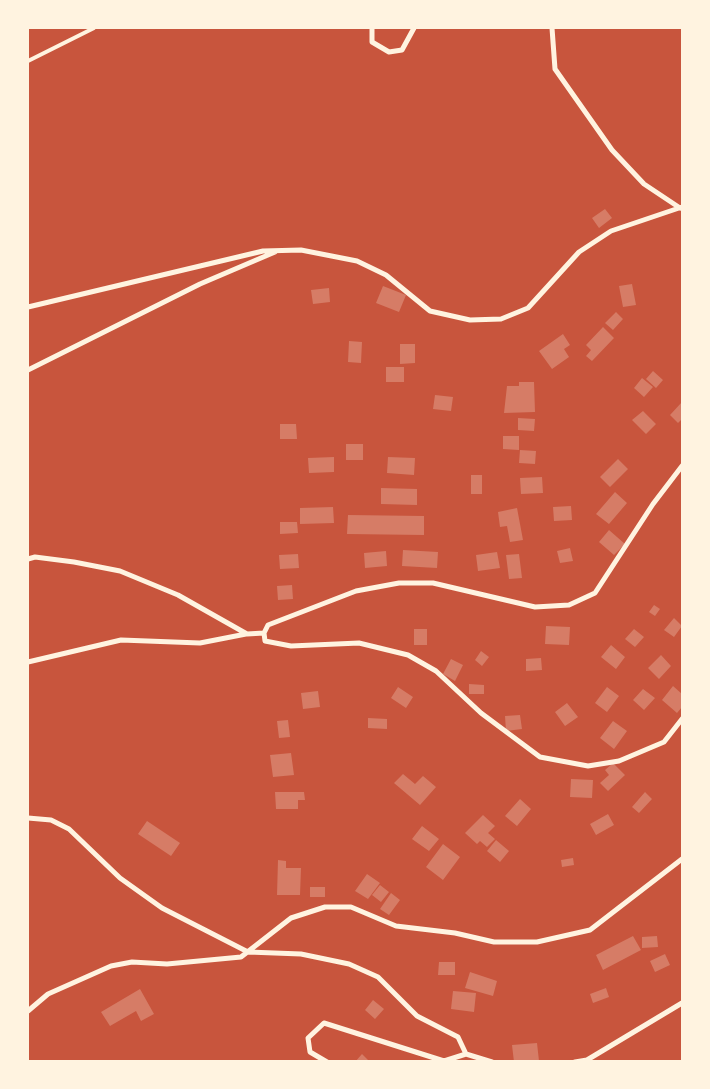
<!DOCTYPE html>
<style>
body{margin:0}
#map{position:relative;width:710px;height:1089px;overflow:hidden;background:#c8553d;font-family:"Asap Condensed",sans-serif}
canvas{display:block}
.frame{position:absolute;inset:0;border:29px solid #fff3e0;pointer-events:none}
</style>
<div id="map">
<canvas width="710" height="1089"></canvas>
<div class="frame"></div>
</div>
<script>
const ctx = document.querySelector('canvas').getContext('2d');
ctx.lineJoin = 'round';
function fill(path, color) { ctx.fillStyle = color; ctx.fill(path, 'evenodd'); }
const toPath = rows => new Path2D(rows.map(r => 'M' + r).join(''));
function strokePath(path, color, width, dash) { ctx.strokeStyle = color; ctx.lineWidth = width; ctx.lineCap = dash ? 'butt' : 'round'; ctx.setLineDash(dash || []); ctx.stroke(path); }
fill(toPath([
 [605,209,612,218,599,228,592,218],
 [632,284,636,305,623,307,619,286],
 [383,286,406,295,399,312,376,303],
 [329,288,330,302,313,304,311,290],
 [616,312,623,319,613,330,605,323],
 [603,327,614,338,592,361,586,356,591,350,586,345],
 [563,334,570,345,564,349,569,357,552,369,539,351],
 [349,341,362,342,361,363,348,362],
 [400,344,415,344,415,363,400,364],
 [386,367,404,367,404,382,386,382],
 [653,371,663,380,656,388,646,379],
 [642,378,653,387,644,397,634,388],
 [519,382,534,382,535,412,504,413,507,386,519,386],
 [435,395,453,397,451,411,433,409],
 [682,402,682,419,678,423,670,415],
 [643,411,656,424,646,434,632,420],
 [518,418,535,419,534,431,518,430],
 [280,424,296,424,297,439,280,439],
 [503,436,519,436,519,450,503,449],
 [346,444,363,444,363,460,346,460],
 [520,450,536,451,535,464,519,463],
 [334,457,334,472,309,473,308,458],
 [388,457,415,458,414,475,387,473],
 [618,459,628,469,610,487,600,477],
 [471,475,482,475,482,494,471,494],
 [542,477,543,493,521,494,520,478],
 [381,488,417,489,417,505,381,504],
 [615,492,627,503,609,524,596,514],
 [571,506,572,520,554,521,553,507],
 [333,507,334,523,300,524,300,508],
 [517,508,523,540,510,542,507,526,500,527,498,512],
 [348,515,424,516,424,535,347,534],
 [280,522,297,522,298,533,280,534],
 [609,530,625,544,614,555,599,542],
 [570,548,573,561,560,563,557,551],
 [403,550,438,552,437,568,402,566],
 [386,551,387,566,365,568,364,553],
 [497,552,500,568,478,571,476,555],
 [298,554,299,568,280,569,279,555],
 [519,554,522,578,509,579,506,555],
 [292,585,293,599,278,600,277,586],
 [654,605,660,609,655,616,649,612],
 [674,618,682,626,674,637,664,630],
 [546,626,570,627,569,645,545,644],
 [414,629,427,629,427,645,414,645],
 [634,629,644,637,635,647,625,639],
 [611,645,625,657,616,669,601,657],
 [481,651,489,657,482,666,475,660],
 [661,655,671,666,659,679,648,668],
 [541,658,542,670,526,671,526,659],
 [451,659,463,665,455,681,443,674],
 [469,684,484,685,484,694,469,694],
 [673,686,682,694,682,707,677,713,662,700],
 [398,687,413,697,406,708,391,698],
 [607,687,619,696,607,712,595,703],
 [643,689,655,698,644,710,633,700],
 [318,691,320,707,303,709,301,693],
 [567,703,578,717,565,726,555,712],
 [520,715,522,729,506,731,505,716],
 [368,718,387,719,387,729,368,728],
 [288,720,290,737,279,738,277,721],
 [613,721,627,731,614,749,600,738],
 [291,753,294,775,273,777,270,755],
 [613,763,625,775,608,791,600,783,609,775,605,770],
 [403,774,415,784,423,776,436,787,420,805,394,783],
 [571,779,593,780,592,798,570,797],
 [275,792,304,792,305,800,298,800,298,809,276,809],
 [645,792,652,799,639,813,632,807],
 [520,799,531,809,517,826,505,816],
 [608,814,614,825,596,835,590,824],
 [483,815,495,826,488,833,495,839,487,847,480,841,477,844,465,833],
 [147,821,180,843,171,856,138,834],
 [422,826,439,839,429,851,412,839],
 [496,840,509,851,500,862,487,851],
 [443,844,460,857,443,880,426,867],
 [573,858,574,865,562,867,561,860],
 [278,860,286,861,286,868,301,868,300,895,277,895],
 [367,874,380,883,368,899,355,891],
 [380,885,389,892,381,902,372,895],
 [310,887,325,887,325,897,310,897],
 [391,893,400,900,389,915,380,909],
 [633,936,641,950,603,970,596,955],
 [657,936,658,947,642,948,642,937],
 [665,954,670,965,655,972,650,961],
 [439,962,455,962,455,975,438,975],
 [470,972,497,981,493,996,465,988],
 [606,988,609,997,593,1003,590,994],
 [140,989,154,1014,141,1021,136,1011,110,1026,101,1012],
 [453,991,476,993,474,1012,451,1009],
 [373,1000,384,1009,375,1019,365,1010],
 [537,1043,539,1061,514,1062,512,1045],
 [362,1054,370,1062,355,1062]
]), '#d67c66');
strokePath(toPath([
 [28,61,94,28]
]), '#fff3e0', 4);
strokePath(toPath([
 [372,28,372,42,389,52,402,50,414,28],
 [552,28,555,69,612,150,644,184,680,208],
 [28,307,263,251,301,250,357,261,386,275,430,311,470,320,501,319,528,308,579,252,611,231,682,207],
 [28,370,200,284,275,252],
 [682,466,653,504,595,593,569,605,535,607,433,583,399,583,356,591,268,625,264,633,265,641,291,646,359,643,408,655,436,671,481,713,540,757,588,766,619,761,664,742,682,719],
 [28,559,35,557,74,562,120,571,178,595,247,634,264,633],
 [28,662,121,640,200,643,246,634],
 [28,818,51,820,69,829,120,878,162,908,248,952,301,954,349,964,378,977,417,1016,458,1037,466,1054,444,1061,324,1023,308,1038,310,1052,327,1062],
 [28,1011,48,994,111,966,132,962,167,964,241,957,291,918,325,907,351,907,396,926,455,933,494,942,537,942,590,930,682,859],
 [466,1054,492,1062],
 [575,1062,587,1060,682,1003]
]), '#fff3e0', 5);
</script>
